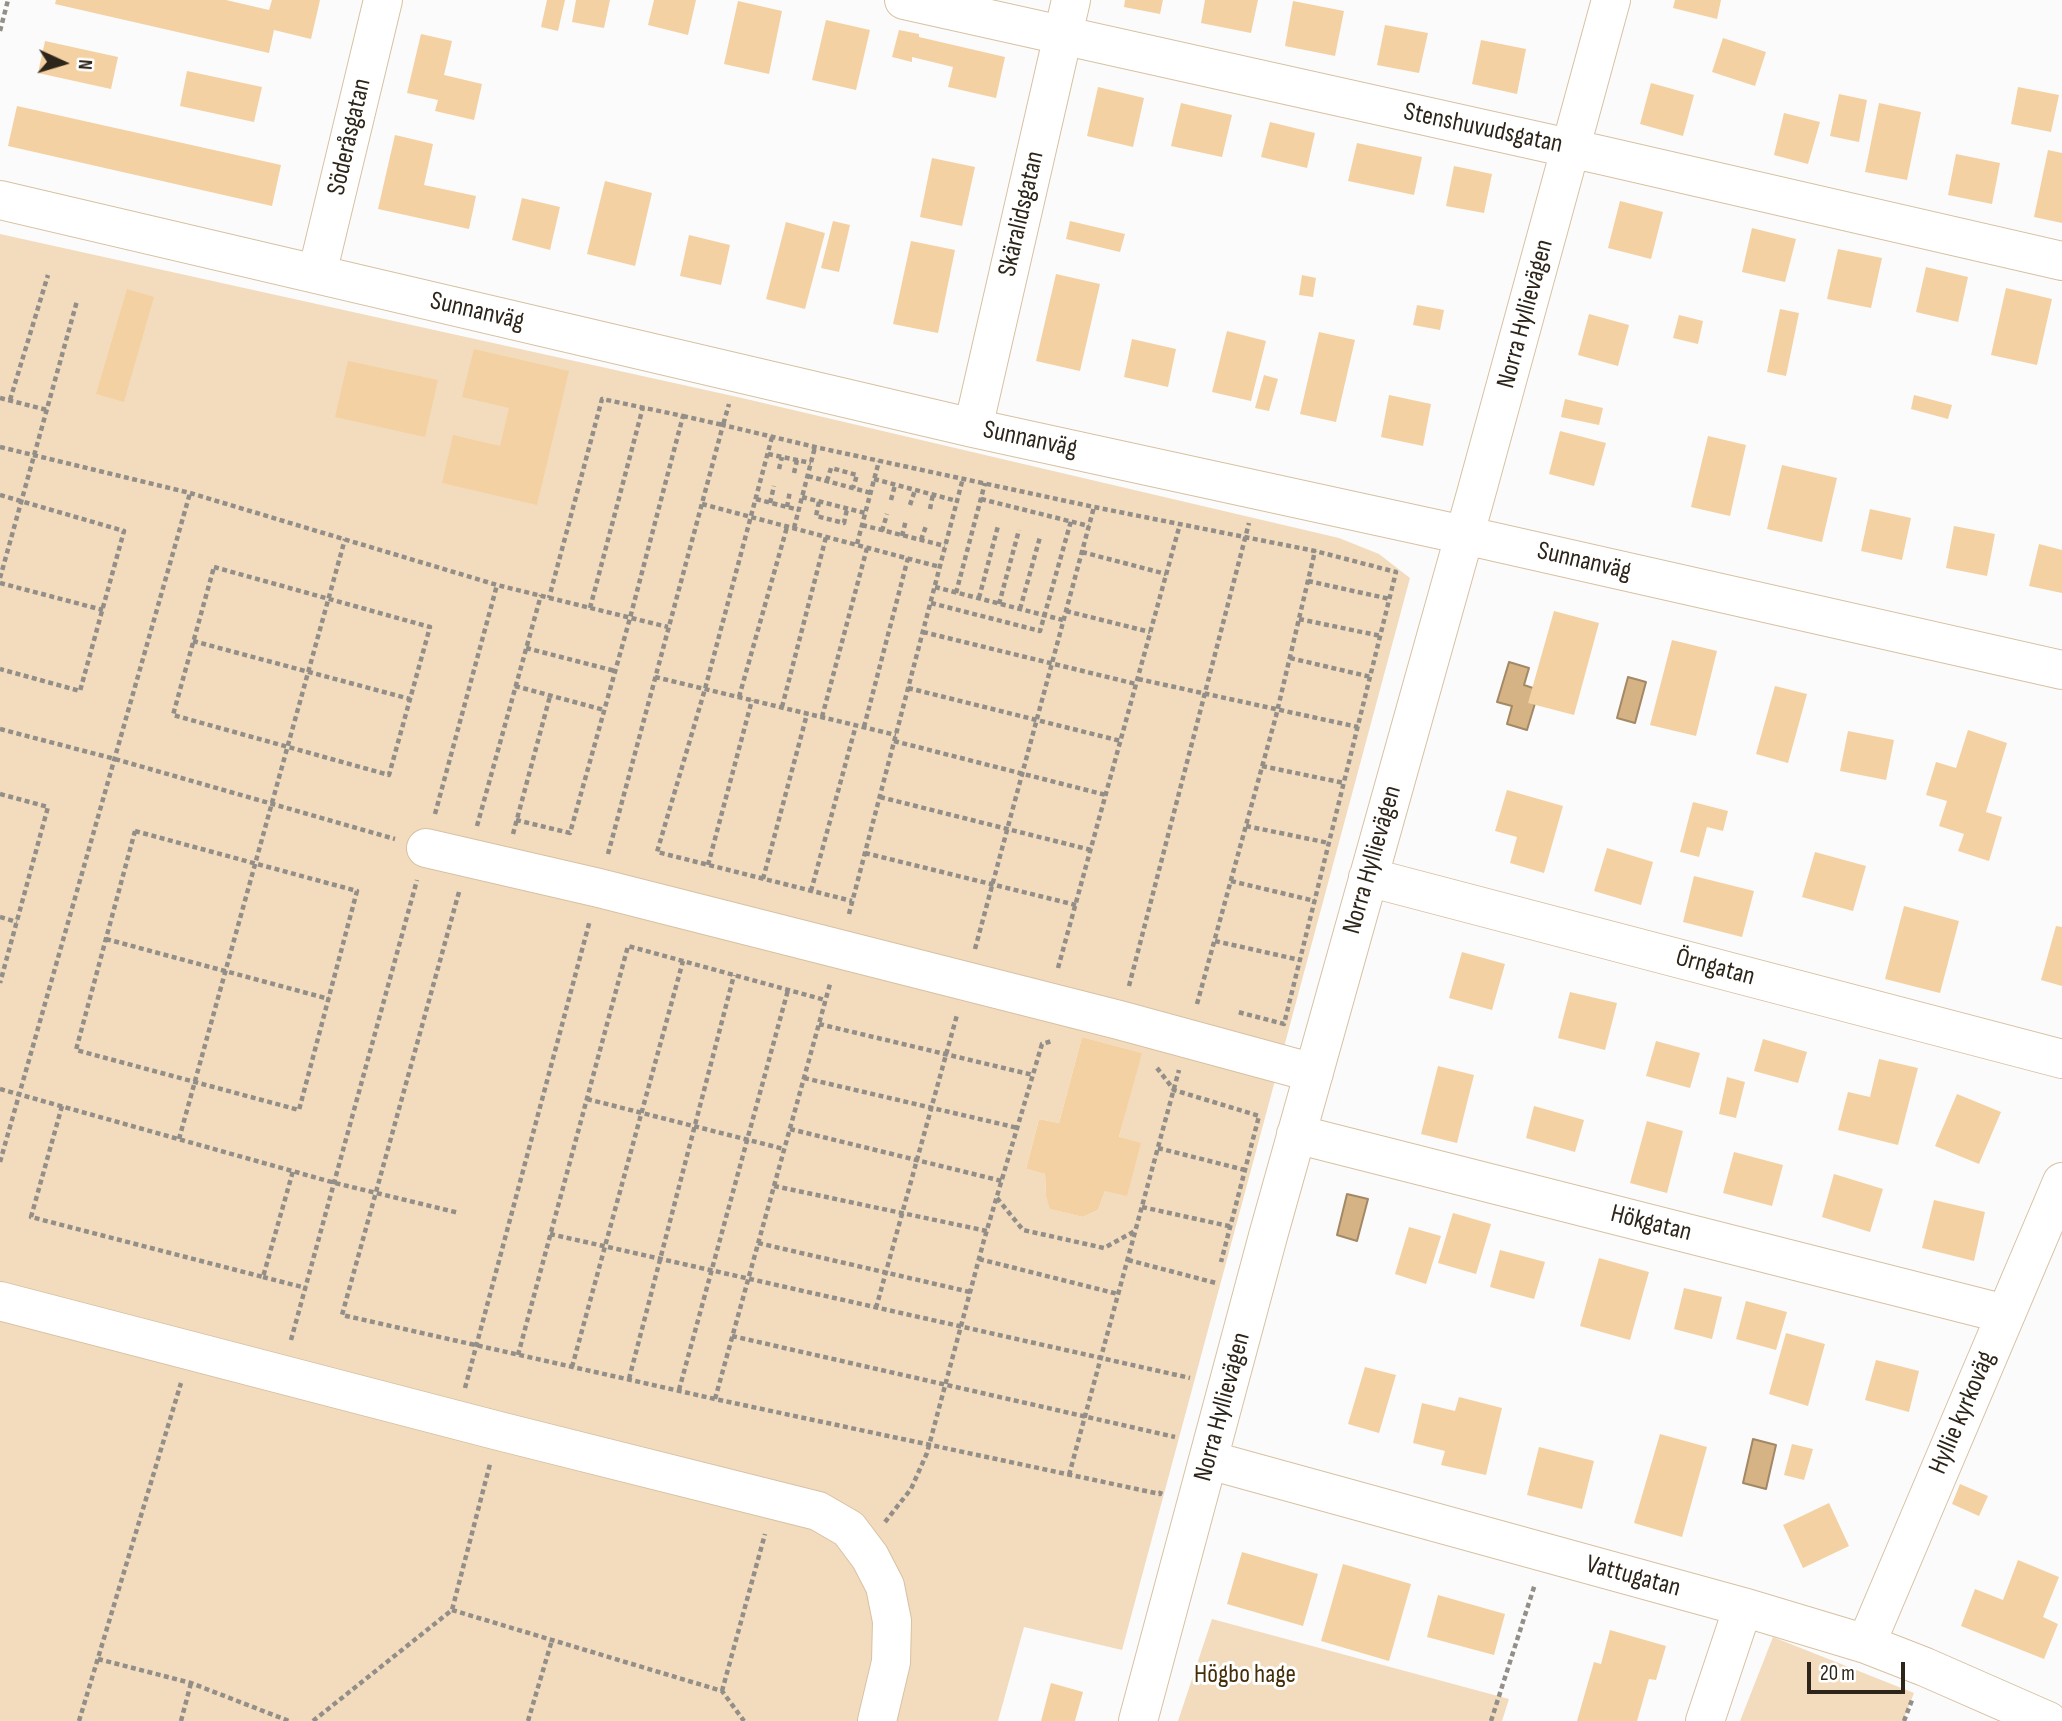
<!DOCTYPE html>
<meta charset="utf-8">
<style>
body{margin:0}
#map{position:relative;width:2062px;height:1721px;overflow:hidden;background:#fbfbfb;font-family:"Sofia Sans Condensed",sans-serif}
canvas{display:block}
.north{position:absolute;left:28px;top:28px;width:70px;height:70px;-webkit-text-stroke:5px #fff;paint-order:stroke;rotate:94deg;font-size:19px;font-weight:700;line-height:28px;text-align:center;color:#2d2519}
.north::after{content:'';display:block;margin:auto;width:24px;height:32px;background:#2d2519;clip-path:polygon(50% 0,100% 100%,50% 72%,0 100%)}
.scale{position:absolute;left:1807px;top:1662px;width:98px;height:32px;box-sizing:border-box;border:4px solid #2d2519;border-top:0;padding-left:9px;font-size:21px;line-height:24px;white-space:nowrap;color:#2d2519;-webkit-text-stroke:5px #fff;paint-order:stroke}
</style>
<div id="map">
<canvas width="2062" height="1721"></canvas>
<div class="north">N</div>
<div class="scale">20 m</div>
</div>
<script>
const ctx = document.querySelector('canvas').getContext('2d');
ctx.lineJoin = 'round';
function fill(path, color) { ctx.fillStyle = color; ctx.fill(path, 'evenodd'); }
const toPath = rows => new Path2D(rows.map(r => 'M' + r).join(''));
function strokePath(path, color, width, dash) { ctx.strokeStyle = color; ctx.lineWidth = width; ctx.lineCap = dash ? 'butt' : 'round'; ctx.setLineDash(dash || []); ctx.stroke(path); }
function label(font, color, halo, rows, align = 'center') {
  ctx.font = font + ' "Sofia Sans Condensed",sans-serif'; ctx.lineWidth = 6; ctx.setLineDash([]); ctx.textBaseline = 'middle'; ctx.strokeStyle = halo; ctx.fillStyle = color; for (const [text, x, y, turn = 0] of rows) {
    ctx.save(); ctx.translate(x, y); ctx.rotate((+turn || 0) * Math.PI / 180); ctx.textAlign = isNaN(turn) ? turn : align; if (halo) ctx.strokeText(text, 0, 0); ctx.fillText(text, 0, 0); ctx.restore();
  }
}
fill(toPath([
 [0,234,742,398,1339,538,1379,554,1410,578,1122,1650,1024,1627,998,1721,0,1721],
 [1082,1037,1141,1053,1105,1191,1098,1210,1083,1217,1051,1209,1046,1195,1045,1174,1026,1169,1039,1119,1059,1123],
 [1212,1619,1509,1699,1502,1721,1178,1721],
 [1773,1637,1914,1693,1903,1721,1740,1721]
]), '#f3dcbd');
const water = toPath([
 [1509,662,1529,668,1524,685,1539,690,1527,730,1507,724,1512,706,1497,702,1509,662],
 [1628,677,1646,682,1635,723,1617,718,1628,677],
 [1347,1194,1368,1199,1357,1241,1337,1235,1347,1194],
 [1753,1439,1776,1445,1766,1489,1743,1483,1753,1439]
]);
fill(water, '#d5b385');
strokePath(water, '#a38865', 2);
fill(toPath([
 [56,0,226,0,269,10,272,0,320,0,311,39,274,30,269,53,55,4],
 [547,0,565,0,558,31,541,27],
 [576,0,610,0,604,28,572,22],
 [654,0,696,0,688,35,648,25],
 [1125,0,1163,0,1160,14,1124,7],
 [1205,0,1258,0,1251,33,1201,23],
 [1675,0,1721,0,1717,19,1673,8],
 [738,1,782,11,769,74,724,64],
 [1293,1,1344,11,1335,56,1285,46],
 [826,20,870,30,856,90,812,80],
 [1385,25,1428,33,1419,73,1377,65],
 [899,30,919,34,919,37,1005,57,996,98,948,87,953,67,912,57,912,62,892,57],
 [421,34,452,41,444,75,482,84,474,120,435,111,438,100,407,93],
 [1723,38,1766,52,1755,86,1712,72],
 [1481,40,1526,49,1517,94,1472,84],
 [45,41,118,57,111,89,38,73],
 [187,71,262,87,254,122,180,106],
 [1651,83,1694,95,1683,136,1640,124],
 [1098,87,1144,98,1133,147,1087,136],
 [2018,87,2059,95,2051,132,2011,124],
 [1839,94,1867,100,1859,142,1830,136],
 [1181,103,1232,115,1222,157,1171,146],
 [1879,103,1921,112,1907,180,1865,172],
 [17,106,281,165,272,206,8,146],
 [1784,113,1820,122,1808,164,1774,155],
 [1270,122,1315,133,1307,168,1261,157],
 [395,135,433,144,424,185,476,196,469,229,378,209],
 [1357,143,1422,157,1414,195,1348,181],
 [2048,150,2062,153,2062,223,2034,217],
 [1956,154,2000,163,1992,204,1948,195],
 [932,158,975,167,962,226,920,217],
 [1454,166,1492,174,1484,213,1446,206],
 [605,181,652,193,635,266,587,254],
 [522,198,560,207,550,250,512,240],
 [1620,201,1663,212,1651,259,1608,248],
 [833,221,850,225,839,272,821,268],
 [1070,221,1125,234,1120,252,1066,239],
 [786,222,825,233,805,309,766,299],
 [1752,228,1796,239,1785,282,1742,272],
 [689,235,730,245,721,285,680,276],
 [911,241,955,250,938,333,893,324],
 [1838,249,1882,258,1871,308,1827,299],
 [1926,267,1968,277,1958,322,1916,312],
 [1056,274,1100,284,1080,371,1036,361],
 [1302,275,1316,278,1313,297,1299,295],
 [2006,288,2052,299,2037,365,1991,355],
 [127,289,154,297,124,402,96,394],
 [1417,305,1444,310,1440,330,1413,325],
 [1780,309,1799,313,1786,376,1767,372],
 [1589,314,1629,325,1618,366,1578,355],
 [1679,315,1703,321,1698,344,1673,338],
 [1227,331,1266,341,1251,401,1212,392],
 [1319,332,1355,340,1336,422,1300,414],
 [1132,339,1176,349,1168,387,1124,377],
 [474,349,569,371,537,505,442,483,453,435,500,446,509,408,462,397],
 [348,361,438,380,425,437,335,417],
 [1264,375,1278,379,1269,411,1255,408],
 [1389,395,1431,404,1423,446,1381,437],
 [1914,395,1952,405,1948,419,1911,409],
 [1565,399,1603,408,1599,425,1561,417],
 [1560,431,1606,443,1594,486,1549,474],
 [1708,436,1746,445,1730,516,1691,507],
 [1782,465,1837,478,1822,542,1767,529],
 [1870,509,1911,518,1902,560,1861,551],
 [1954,526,1995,534,1987,576,1946,568],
 [2039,544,2062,550,2062,593,2029,586],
 [1554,611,1599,623,1574,715,1528,703],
 [1672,640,1717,651,1696,736,1650,725],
 [1775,686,1807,694,1788,763,1756,754],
 [1968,730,2007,743,1986,812,2002,817,1989,861,1958,851,1964,834,1939,826,1947,801,1926,795,1936,762,1956,768],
 [1848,731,1894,740,1886,780,1840,771],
 [1507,790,1563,806,1544,873,1510,863,1517,837,1495,831],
 [1693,802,1728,811,1723,831,1707,827,1699,857,1680,852],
 [1607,848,1653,862,1641,905,1594,891],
 [1815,852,1866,866,1853,911,1802,897],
 [1694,876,1754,891,1742,937,1683,922],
 [1904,906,1959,921,1940,993,1885,979],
 [2056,926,2062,927,2062,986,2041,980],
 [1462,952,1505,964,1492,1010,1449,998],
 [1570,992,1617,1003,1605,1050,1558,1038],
 [1082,1037,1142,1053,1119,1137,1141,1143,1127,1196,1105,1191,1098,1210,1083,1217,1050,1209,1046,1196,1045,1174,1026,1169,1039,1119,1059,1123],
 [1763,1039,1807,1052,1798,1083,1754,1071],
 [1656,1041,1700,1053,1690,1088,1646,1076],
 [1879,1059,1918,1068,1898,1145,1838,1130,1848,1092,1870,1097],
 [1438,1066,1474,1075,1457,1143,1421,1134],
 [1727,1077,1745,1082,1736,1118,1719,1114],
 [1957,1094,2001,1112,1979,1164,1935,1146],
 [1534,1106,1584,1120,1575,1152,1526,1138],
 [1647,1121,1683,1131,1667,1193,1630,1183],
 [1734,1152,1783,1165,1772,1206,1723,1193],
 [1834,1174,1883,1189,1870,1232,1822,1217],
 [1934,1200,1985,1212,1974,1261,1922,1248],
 [1453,1213,1491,1224,1476,1274,1438,1263],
 [1409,1227,1441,1236,1426,1284,1395,1274],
 [1500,1250,1545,1262,1534,1299,1490,1287],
 [1599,1258,1649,1272,1630,1340,1580,1326],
 [1684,1288,1722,1297,1712,1339,1674,1329],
 [1746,1301,1787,1312,1776,1350,1736,1339],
 [1786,1333,1825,1344,1808,1406,1769,1394],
 [1876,1360,1919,1371,1909,1412,1865,1400],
 [1365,1367,1396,1375,1379,1433,1348,1424],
 [1459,1397,1502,1408,1486,1475,1441,1465,1445,1451,1413,1443,1422,1403,1455,1411],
 [1660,1434,1707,1447,1682,1537,1634,1523],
 [1792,1444,1813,1449,1804,1480,1784,1475],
 [1539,1447,1594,1461,1582,1509,1527,1495],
 [1960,1484,1988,1496,1979,1516,1952,1504],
 [1829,1503,1849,1546,1803,1568,1783,1525],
 [1242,1552,1318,1574,1303,1626,1227,1604],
 [2018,1560,2059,1577,2043,1617,2058,1624,2044,1659,1961,1626,1975,1589,2003,1600],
 [1343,1564,1411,1584,1389,1661,1321,1641],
 [1438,1595,1505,1614,1494,1655,1427,1637],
 [1610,1630,1666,1646,1656,1680,1649,1679,1637,1721,1577,1721,1594,1662,1601,1664],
 [1051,1683,1083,1692,1075,1721,1041,1721]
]), '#f4d1a2');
const minor = toPath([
 [904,0,1605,156,2062,261],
 [0,200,973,428,1464,535,2062,670],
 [317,274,383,0],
 [973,428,1071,0],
 [426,848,599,888,1119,1020,1314,1073],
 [1368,877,2062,1059],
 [1296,1134,2005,1314],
 [0,1301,499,1431,818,1511,849,1529,870,1557,885,1586,892,1621,891,1662,877,1721],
 [1209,1460,1743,1607,1866,1644,1925,1667,2048,1721],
 [1866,1644,2062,1182],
 [1138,1721,1268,1236,1476,494,1611,0],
 [1705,1721,1743,1607]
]);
strokePath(minor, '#d8c1a2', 40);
strokePath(toPath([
 [0,31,8,0],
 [0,398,47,410],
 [10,400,48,275],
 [683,416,723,425,729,404],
 [772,437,705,689,657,852,852,901],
 [0,447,190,493,497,585,668,627],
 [768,454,811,463],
 [779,469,782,457],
 [794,473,797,460],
 [808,476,871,493],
 [874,479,957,501],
 [827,481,831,468,857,475,853,488],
 [0,495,124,531,80,691,0,669],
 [802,497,865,513],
 [756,499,799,510],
 [981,499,1089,526],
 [891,500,895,485],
 [819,502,816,516,844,523,847,509],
 [770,503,774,486],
 [702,504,940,567],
 [910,505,915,490],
 [787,507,790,491],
 [930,509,933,494],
 [862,525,945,546],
 [794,528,815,447],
 [882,531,887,514],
 [902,536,906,520],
 [921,540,926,526],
 [857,544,879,461],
 [1082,552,1166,574],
 [214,567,430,627,389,775,173,715,214,567],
 [0,578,77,301],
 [1308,581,1390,599],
 [0,583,103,610],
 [935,587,1063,620],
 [956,593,985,483],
 [979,598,998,526],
 [931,603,1040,631,1071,521],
 [999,604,1019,530],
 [590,608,643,407],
 [1020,609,1040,537],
 [1066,611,1150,632],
 [1299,619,1381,636],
 [923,632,1136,684],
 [193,641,410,699],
 [526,648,615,671],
 [1290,658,1371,677],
 [655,677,896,735],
 [1138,679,1358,727],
 [515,686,604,710],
 [908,688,1121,741],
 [739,697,787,527],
 [782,707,826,537],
 [822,717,867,548],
 [864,727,908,558],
 [0,729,115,759,395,839],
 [894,741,1106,795],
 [1262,766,1344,783],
 [0,794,48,807,0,983],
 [880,797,1091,850],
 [435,814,497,585],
 [516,820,570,833,630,618,683,416,602,399,549,598],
 [477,826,541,595],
 [1246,826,1329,843],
 [135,831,357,891,299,1110,76,1050,135,831],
 [513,834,550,696],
 [865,853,1076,905],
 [608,854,723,425,815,447,1094,507,1315,551,1396,572,1284,1024,1238,1012],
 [708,865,752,700],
 [763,879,807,714],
 [1231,881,1315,901],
 [811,891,856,725],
 [459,892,342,1315,715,1399,1160,1494,1161,1491],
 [849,914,963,478],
 [0,917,17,922],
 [106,939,329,999],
 [1215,941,1300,960],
 [975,949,1094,507],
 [1058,968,1180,524],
 [1129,986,1249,523],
 [1197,1004,1276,716,1315,551],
 [819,1024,1033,1075],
 [1157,1068,1174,1090,1259,1116,1221,1262],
 [804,1078,1018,1128],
 [0,1089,335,1183,459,1213],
 [587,1099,784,1149],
 [62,1106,31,1217,263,1277,293,1171],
 [790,1129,1002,1181],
 [179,1139,345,539],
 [1158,1148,1245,1170],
 [0,1162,190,493],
 [774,1186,987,1231],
 [997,1198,1023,1230,1104,1248,1135,1231],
 [1142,1207,1233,1227],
 [550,1234,1190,1378],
 [758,1243,970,1292],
 [979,1259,1118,1294],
 [1128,1260,1216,1283],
 [263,1277,306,1288],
 [876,1308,957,1015],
 [732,1336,1175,1437],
 [291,1340,417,880],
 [518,1355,628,946,825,1000],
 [572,1367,683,961],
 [629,1379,734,975],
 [465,1388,590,920],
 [679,1390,788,990],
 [715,1399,830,984],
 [1069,1475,1179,1070],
 [885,1522,911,1489,927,1453,984,1240,1042,1044,1052,1041],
 [452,1610,722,1691,744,1721],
 [98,1659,191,1683,289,1721],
 [722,1691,765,1534],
 [79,1721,181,1383],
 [181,1721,191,1683],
 [313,1721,452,1610,490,1464],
 [528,1721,552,1640],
 [1491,1721,1535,1584],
 [1904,1721,1912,1700]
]), '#938f88', 4.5, [5, 3.5]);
strokePath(minor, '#fff', 38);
label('26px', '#2d2519', '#fff', [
 ["Stenshuvudsgatan",1483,129,12],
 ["Söderåsgatan",350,137,-77],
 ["Skäralidsgatan",1022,214,-77],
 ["Sunnanväg",477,312,13],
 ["Norra Hyllievägen",1526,314,-75],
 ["Sunnanväg",1030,440,12],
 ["Sunnanväg",1584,562,13],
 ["Norra Hyllievägen",1373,860,-74],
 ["Örngatan",1715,968,15],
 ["Hökgatan",1651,1224,14],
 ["Norra Hyllievägen",1223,1407,-75],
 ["Hyllie kyrkoväg",1963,1413,-67],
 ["Vattugatan",1633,1577,15]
]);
label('26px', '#452e08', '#fff', [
 ["Högbo hage",1245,1675]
]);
</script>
